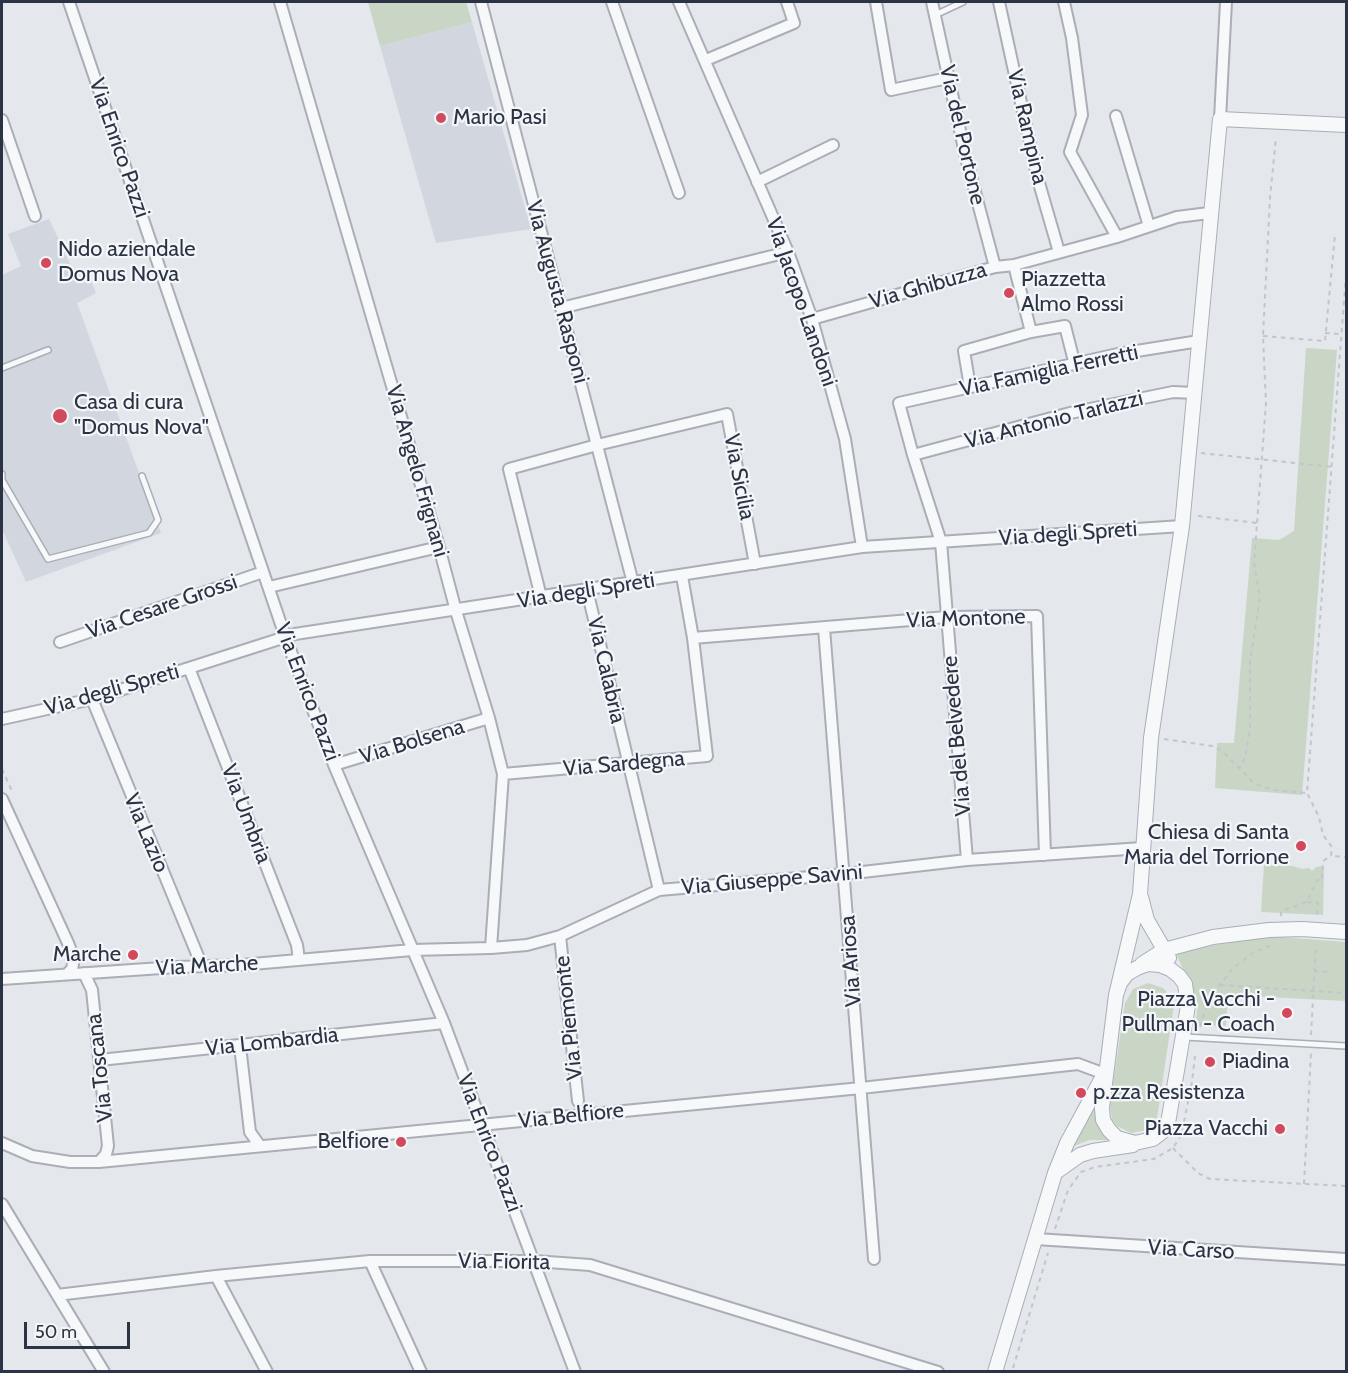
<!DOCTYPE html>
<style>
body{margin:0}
#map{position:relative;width:1348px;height:1373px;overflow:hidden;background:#e4e7ec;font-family:Cabin,sans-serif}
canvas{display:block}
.frame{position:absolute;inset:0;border:3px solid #2b3445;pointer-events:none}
.scale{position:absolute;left:24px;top:1322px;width:106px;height:27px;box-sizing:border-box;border:3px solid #2b3445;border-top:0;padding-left:8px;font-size:18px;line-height:21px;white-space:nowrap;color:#2b3445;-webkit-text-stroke:4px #f4f6f9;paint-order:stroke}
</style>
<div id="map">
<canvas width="1348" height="1373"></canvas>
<div class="frame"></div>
<div class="scale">50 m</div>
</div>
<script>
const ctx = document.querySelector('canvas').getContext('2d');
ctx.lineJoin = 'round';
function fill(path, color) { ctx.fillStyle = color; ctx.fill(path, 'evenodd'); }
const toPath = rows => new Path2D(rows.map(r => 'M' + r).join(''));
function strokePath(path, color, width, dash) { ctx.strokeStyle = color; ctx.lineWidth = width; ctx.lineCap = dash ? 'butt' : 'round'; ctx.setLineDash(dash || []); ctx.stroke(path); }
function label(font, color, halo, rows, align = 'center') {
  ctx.font = font + ' Cabin,sans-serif'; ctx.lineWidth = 4.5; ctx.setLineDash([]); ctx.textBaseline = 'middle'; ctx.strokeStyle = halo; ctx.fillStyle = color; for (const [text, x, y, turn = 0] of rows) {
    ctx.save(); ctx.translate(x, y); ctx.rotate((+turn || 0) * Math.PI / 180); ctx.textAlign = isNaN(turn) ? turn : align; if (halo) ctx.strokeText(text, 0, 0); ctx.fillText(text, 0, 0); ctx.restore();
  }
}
fill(toPath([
 [472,22,531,229,436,243,380,46],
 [49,219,79,283,91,280,96,293,77,303,161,533,26,582,2,529,2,275,21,266,8,234]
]), '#d2d6de');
fill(toPath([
 [368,2,466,2,472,22,380,46],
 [1306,348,1337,350,1302,795,1215,788,1217,743,1234,743,1252,538,1279,540,1294,531],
 [1264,865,1292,866,1303,869,1309,868,1312,871,1316,867,1324,866,1323,915,1261,912],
 [1267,936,1346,942,1346,1001,1228,995,1226,1026,1195,1025,1198,1007,1196,997,1177,956,1181,952,1187,950],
 [1148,983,1163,988,1168,993,1174,1005,1157,1118,1147,1130,1131,1133,1117,1126,1112,1120,1110,1104,1125,1003,1133,989],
 [1094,1108,1097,1125,1109,1140,1089,1140,1074,1146]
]), '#c9d6c5');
const service = toPath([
 [935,15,963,2],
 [2,368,48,350],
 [2,474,2,480,48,559,149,533,158,520,142,476],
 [1185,1037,1346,1046]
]);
const minor = toPath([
 [69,2,285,636,334,765,444,1023,575,1372],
 [280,2,439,547,456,611,489,718,503,774,491,948],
 [481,2,633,583],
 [612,2,679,193],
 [679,2,788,252,812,319,845,439,862,547],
 [876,2,891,90,948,78],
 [932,2,966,158,995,267],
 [999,2,1037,176,1059,252],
 [1064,2,1072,38,1082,115,1070,152,1117,237],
 [706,60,794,23,787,2],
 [1116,116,1149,226],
 [1220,119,1226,2],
 [2,120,35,216],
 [757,182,833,145],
 [1014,265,1031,332],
 [561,308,788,252],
 [812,319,995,267,1014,265,1117,237,1177,217,1209,213],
 [970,387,964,351,1031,332,1065,326,1075,365],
 [913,455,1070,413,1173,392,1195,393],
 [269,587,439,547],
 [587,590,659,890],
 [541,597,509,469,597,445,727,414,755,564],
 [824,628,874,1259],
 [693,638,947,617,1037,616,1045,855],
 [60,642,263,572],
 [189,668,297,945,299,960],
 [92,699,202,966],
 [2,719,92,699,295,634,862,547,1182,526],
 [334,765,489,718],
 [503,774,707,756,693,638,682,576],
 [2,799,68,943,74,959,72,969,67,974],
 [967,860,941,542,913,455,899,403,1118,354,1199,341],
 [560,936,578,1101],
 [84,973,92,990,108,1146,106,1154,99,1162],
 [2,979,176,967,241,965,412,950,491,948,527,945,560,936,659,890,845,874,967,860,1142,848],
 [240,1046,250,1132,260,1146],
 [100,1060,444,1023],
 [2,1143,32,1156,70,1162,99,1162,861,1088,1078,1064,1105,1074],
 [2,1204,104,1372],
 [1036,1239,1346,1259],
 [370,1261,421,1372],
 [216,1276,267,1372],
 [57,1295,216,1276,370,1261,534,1261,590,1265,938,1372]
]);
const tertiary = toPath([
 [1141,897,1147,920,1169,958],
 [1142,964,1164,950,1213,937,1269,930,1302,929,1346,932],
 [1148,964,1160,965,1170,969,1179,976,1185,984,1188,1006,1168,1123,1162,1132,1153,1139,1135,1143,1117,1138,1109,1130,1103,1120,1102,1108,1116,995,1120,983,1127,974,1137,968,1148,964],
 [1116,995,1140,894,1151,738,1182,526,1220,119,1346,125],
 [1056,1172,1080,1155,1093,1151,1133,1145],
 [995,1372,1055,1173,1067,1143,1102,1078]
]);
strokePath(service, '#a9aeb7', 8);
strokePath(minor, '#a9aeb7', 14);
strokePath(tertiary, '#a9aeb7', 16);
strokePath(toPath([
 [1346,274,1307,793,1319,817,1323,835,1332,847,1331,856,1346,857],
 [1325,333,1340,334],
 [1263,336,1325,341,1335,234],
 [1201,453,1333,467],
 [1198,516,1257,523,1254,563,1260,597,1250,662,1250,729,1245,758,1239,769],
 [1257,523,1266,403,1263,336,1270,198,1276,137],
 [1164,739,1212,746,1222,751,1255,784,1274,790,1307,793],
 [2,769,12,791],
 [1307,902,1318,903,1317,916],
 [1281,916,1281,911,1307,902,1317,880,1322,880,1323,861,1331,856],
 [1314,971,1332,972],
 [1220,985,1346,993],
 [1200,1027,1209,999,1233,968,1254,952,1275,944],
 [1311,1035,1316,945],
 [1184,1122,1192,1082,1195,1056],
 [1173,1148,1198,1173,1210,1179,1346,1186],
 [1304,1184,1311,1053],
 [1055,1229,1068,1190,1081,1172,1095,1167,1154,1159,1173,1148,1180,1137,1182,1127],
 [1013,1368,1048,1253]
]), '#c2c5cb', 2, [4.5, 4.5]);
strokePath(service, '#f7f8fa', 5);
strokePath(minor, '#f7f8fa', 10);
strokePath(tertiary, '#f7f8fa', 14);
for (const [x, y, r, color] of [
 [441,118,6,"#d1495b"],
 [46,263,6,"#d1495b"],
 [1009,293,6,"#d1495b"],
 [60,416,8,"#d1495b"],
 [1301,846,6,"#d1495b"],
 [133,955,6,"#d1495b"],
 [1287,1013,6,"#d1495b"],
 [1210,1062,6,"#d1495b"],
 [1081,1093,6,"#d1495b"],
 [1280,1129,6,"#d1495b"],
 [401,1142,6,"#d1495b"]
]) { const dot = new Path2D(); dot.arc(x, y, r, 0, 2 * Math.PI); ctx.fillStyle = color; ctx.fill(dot); strokePath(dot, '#f4f6f9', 2); }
label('22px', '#2b3445', '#f4f6f9', [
 ["Mario Pasi",453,118],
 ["Nido aziendale",58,250],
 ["Domus Nova",58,275],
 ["Piazzetta",1021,280],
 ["Almo Rossi",1021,305],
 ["Casa di cura",74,403],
 ["\"Domus Nova\"",74,428],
 ["Chiesa di Santa",1289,833,"right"],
 ["Maria del Torrione",1289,858,"right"],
 ["Marche",121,955,"right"],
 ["Piazza Vacchi -",1275,1000,"right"],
 ["Pullman - Coach",1275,1025,"right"],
 ["Piadina",1222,1062],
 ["p.zza Resistenza",1093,1093],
 ["Piazza Vacchi",1268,1129,"right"],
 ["Belfiore",389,1142,"right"]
], 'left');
label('22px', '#2b3445', '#f4f6f9', [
 ["Via Rampina",1027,127,77],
 ["Via del Portone",962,135,77],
 ["Via Enrico Pazzi",119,148,71],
 ["Via Ghibuzza",928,286,-16],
 ["Via Augusta Rasponi",557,292,75],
 ["Via Jacopo Landoni",801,302,71],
 ["Via Famiglia Ferretti",1049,371,-12],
 ["Via Antonio Tarlazzi",1054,420,-14],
 ["Via Angelo Frignani",417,471,74],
 ["Via Sicilia",739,477,79],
 ["Via degli Spreti",1068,534,-4],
 ["Via degli Spreti",586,591,-9],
 ["Via Cesare Grossi",162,607,-19],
 ["Via Montone",966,619,-2],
 ["Via Calabria",606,670,77],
 ["Via degli Spreti",112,690,-16],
 ["Via Enrico Pazzi",307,692,69],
 ["Via del Belvedere",957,736,-95],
 ["Via Bolsena",412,742,-17],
 ["Via Sardegna",624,764,-5],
 ["Via Umbria",246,814,69],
 ["Via Lazio",146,833,67],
 ["Via Giuseppe Savini",772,880,-5],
 ["Via Ariosa",851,961,-94],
 ["Via Marche",207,966,-3],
 ["Via Piemonte",569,1018,-96],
 ["Via Lombardia",272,1042,-6],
 ["Via Toscana",100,1068,-96],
 ["Via Belfiore",571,1116,-6],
 ["Via Enrico Pazzi",489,1143,69],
 ["Via Carso",1191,1250,3],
 ["Via Fiorita",504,1262,1]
]);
</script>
